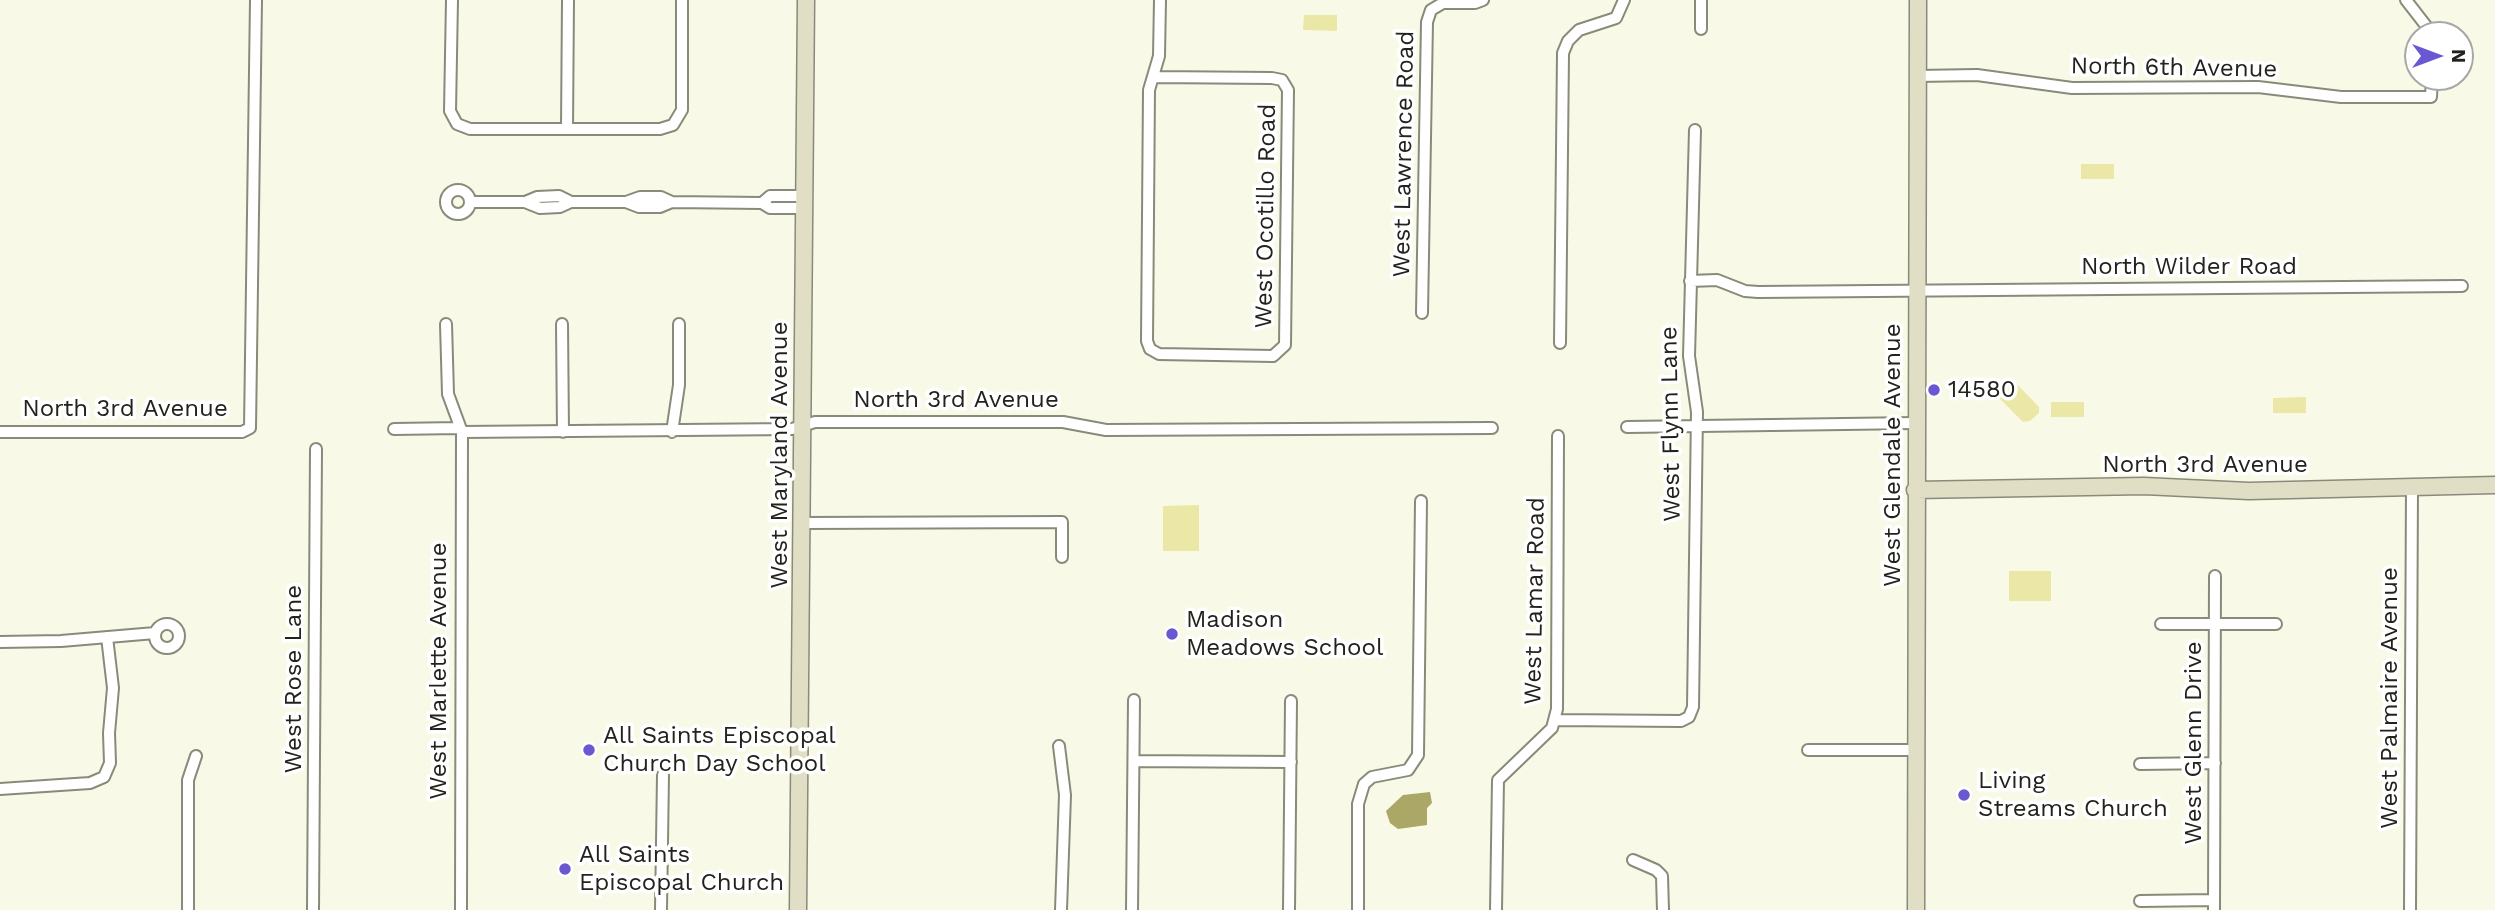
<!DOCTYPE html>
<style>
body{margin:0}
#map{position:relative;width:2495px;height:910px;overflow:hidden;background:#f9f9e8;font-family:"Work Sans",sans-serif}
canvas{display:block}
.north{position:absolute;left:2404px;top:21px;width:70px;height:70px;box-sizing:border-box;background:#fff;border:2px solid #a7a7a5;border-radius:50%;rotate:90deg;font-size:19px;font-weight:700;line-height:28px;text-align:center;color:#23231d}
.north::after{content:'';display:block;margin:auto;width:24px;height:32px;background:#6a58d2;clip-path:polygon(50% 0,100% 100%,50% 72%,0 100%)}
</style>
<div id="map">
<canvas width="2495" height="910"></canvas>
<div class="north">N</div>
</div>
<script>
const ctx = document.querySelector('canvas').getContext('2d');
ctx.lineJoin = 'round';
function fill(path, color) { ctx.fillStyle = color; ctx.fill(path, 'evenodd'); }
const toPath = rows => new Path2D(rows.map(r => 'M' + r).join(''));
function strokePath(path, color, width, dash) { ctx.strokeStyle = color; ctx.lineWidth = width; ctx.lineCap = dash ? 'butt' : 'round'; ctx.setLineDash(dash || []); ctx.stroke(path); }
function label(font, color, halo, rows, align = 'center') {
  ctx.font = font + ' "Work Sans",sans-serif'; ctx.lineWidth = 7; ctx.setLineDash([]); ctx.textBaseline = 'middle'; ctx.strokeStyle = halo; ctx.fillStyle = color; for (const [text, x, y, turn = 0] of rows) {
    ctx.save(); ctx.translate(x, y); ctx.rotate((+turn || 0) * Math.PI / 180); ctx.textAlign = isNaN(turn) ? turn : align; if (halo) ctx.strokeText(text, 0, 0); ctx.fillText(text, 0, 0); ctx.restore();
  }
}
fill(toPath([
 [1304,15,1337,15,1337,31,1303,30],
 [2081,164,2114,164,2114,179,2081,179],
 [2006,379,2012,379,2039,407,2039,413,2030,421,2023,422,1997,396,1997,389],
 [2306,397,2306,413,2273,413,2273,398],
 [2051,402,2084,402,2084,417,2051,417],
 [1199,505,1199,551,1163,551,1163,506],
 [2009,571,2051,571,2051,601,2009,601]
]), '#ebe8a7');
fill(toPath([
 [1430,792,1432,803,1427,808,1427,825,1398,829,1390,823,1386,811,1403,795]
]), '#aaa767');
const street = toPath([
 [452,0,450,111,457,124,470,129,660,129,673,125,682,110,682,0],
 [2406,0,2427,27,2429,35],
 [1701,29,1701,0],
 [1917,76,1977,75,2072,88,2258,87,2341,97,2431,97,2432,77],
 [1154,77,1272,78,1282,80,1288,90,1285,345,1273,356,1159,354,1150,349,1147,341,1149,90,1159,56,1160,0],
 [567,129,568,0],
 '446 202a12 12 0 1 1 24 0a12 12 0 1 1-24 0Z',
 [470,202,525,202,540,208,560,207,571,202],
 [525,202,537,197,559,196,571,202,626,202,639,207,660,207,672,202,762,203,770,208,804,208],
 [626,202,640,197,661,197,672,202],
 [762,203,770,196,804,196],
 [1690,281,1717,280,1745,291,1758,292,2462,286],
 [1422,313,1427,22,1431,10,1443,3,1475,3,1483,0],
 [446,324,448,394,462,432],
 [562,324,563,432],
 [1560,343,1563,53,1568,41,1579,30,1616,18,1624,0],
 [1627,427,1916,423],
 [394,429,459,428],
 [0,432,242,432,250,428,256,0],
 [462,432,792,429,815,422,1063,422,1106,430,1492,428],
 [672,432,679,385,679,324],
 [802,523,1062,522,1062,557],
 '155 636a12 12 0 1 1 24 0a12 12 0 1 1-24 0Z',
 [2161,624,2276,624],
 [0,642,61,641,155,633],
 [1555,720,1681,721,1689,717,1693,707,1697,412,1689,356,1695,130],
 [1059,746,1065,795,1061,910],
 [1808,750,1917,750],
 [1134,761,1291,762],
 [2140,764,2215,763],
 [0,789,90,783,104,777,110,763,109,733,113,688,107,637],
 [1633,860,1656,870,1662,876,1663,910],
 [2140,901,2214,900],
 [188,910,188,780,196,756],
 [313,910,316,449],
 [461,910,462,432],
 [661,910,663,775],
 [1132,910,1134,700],
 [1289,910,1291,701],
 [1358,910,1358,804,1364,784,1372,777,1408,770,1418,755,1421,501],
 [1496,910,1498,780,1552,728,1557,709,1558,436],
 [2214,910,2215,576],
 [2410,910,2412,486]
]);
const secondary = toPath([
 [1915,490,2144,486,2249,491,2495,485],
 [798,910,806,0],
 [1916,910,1918,0]
]);
strokePath(street, '#8a8a7a', 14);
strokePath(secondary, '#8a8a7a', 19);
strokePath(street, '#fff', 10);
strokePath(secondary, '#e0dec4', 16);
for (const [x, y, r, color] of [
 [1934,390,7,"#6a58d2"],
 [1172,634,7,"#6a58d2"],
 [589,750,7,"#6a58d2"],
 [1964,795,7,"#6a58d2"],
 [565,869,7,"#6a58d2"]
]) { const dot = new Path2D(); dot.arc(x, y, r, 0, 2 * Math.PI); ctx.fillStyle = color; ctx.fill(dot); strokePath(dot, '#fff', 2.5); }
label('24px', '#23231d', '#fff', [
 ["North 6th Avenue",2174,68,1],
 ["West Lawrence Road",1404,154,-89],
 ["West Ocotillo Road",1266,216,-89],
 ["North Wilder Road",2189,267],
 ["North 3rd Avenue",956,400],
 ["North 3rd Avenue",125,409],
 ["West Flynn Lane",1671,424,-91],
 ["West Maryland Avenue",780,455,-90],
 ["West Glendale Avenue",1893,455,-90],
 ["North 3rd Avenue",2205,465],
 ["West Lamar Road",1535,601,-89],
 ["West Marlette Avenue",439,671,-90],
 ["West Rose Lane",294,679,-90],
 ["West Palmaire Avenue",2390,698,-90],
 ["West Glenn Drive",2194,743,-90]
]);
label('24px', '#23231d', '#fff', [
 ["14580",1948,390],
 ["Madison",1186,620],
 ["Meadows School",1186,648],
 ["All Saints Episcopal",603,736],
 ["Church Day School",603,764],
 ["Living",1978,781],
 ["Streams Church",1978,809],
 ["All Saints",579,855],
 ["Episcopal Church",579,883]
], 'left');
</script>
